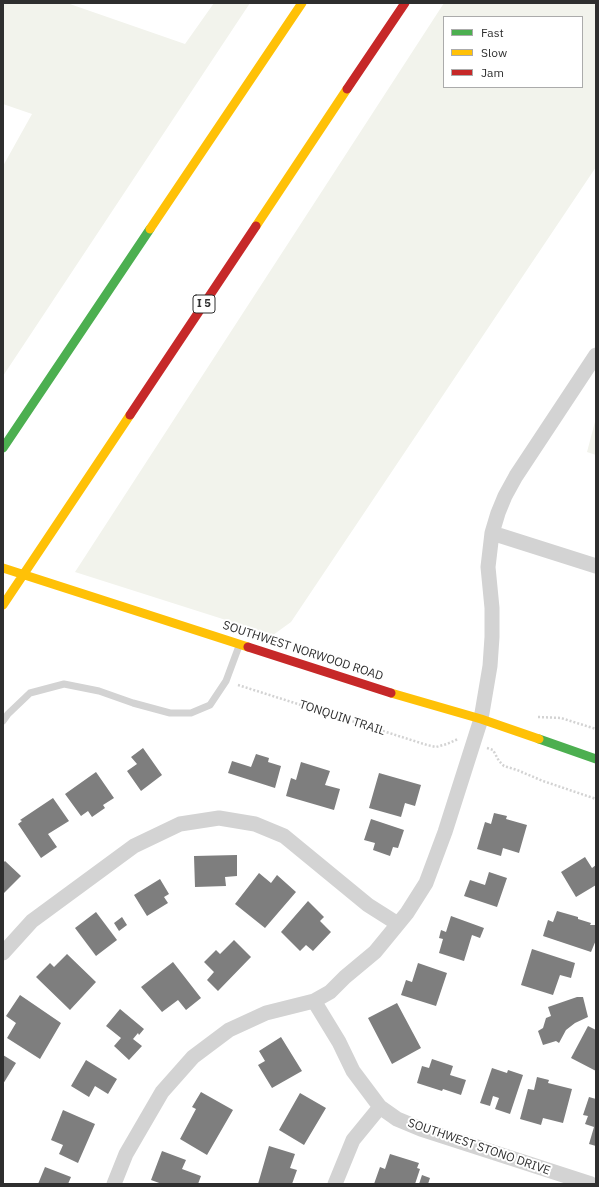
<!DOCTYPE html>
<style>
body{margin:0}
#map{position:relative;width:599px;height:1187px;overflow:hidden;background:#fff;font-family:"IBM Plex Sans",sans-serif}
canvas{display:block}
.frame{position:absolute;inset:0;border:4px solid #2e2e2e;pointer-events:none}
.legend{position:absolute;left:443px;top:16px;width:140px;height:72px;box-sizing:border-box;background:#fff;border:1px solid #ababab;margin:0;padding:5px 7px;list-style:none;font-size:12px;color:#2e2e2e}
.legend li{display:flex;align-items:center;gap:8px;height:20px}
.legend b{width:20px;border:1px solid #ababab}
</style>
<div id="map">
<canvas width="599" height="1187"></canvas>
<div class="frame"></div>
<ul class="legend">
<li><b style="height:5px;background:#4caf50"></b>Fast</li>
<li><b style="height:5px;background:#ffc107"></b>Slow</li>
<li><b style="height:5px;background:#c62828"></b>Jam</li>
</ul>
</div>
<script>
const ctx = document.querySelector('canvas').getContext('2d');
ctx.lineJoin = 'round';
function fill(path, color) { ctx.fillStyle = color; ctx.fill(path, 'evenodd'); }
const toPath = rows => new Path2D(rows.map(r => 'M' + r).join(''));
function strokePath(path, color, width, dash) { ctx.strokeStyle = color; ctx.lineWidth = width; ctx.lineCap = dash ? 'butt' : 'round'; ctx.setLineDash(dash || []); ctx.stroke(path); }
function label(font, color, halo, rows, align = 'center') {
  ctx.font = font + ' "IBM Plex Sans",sans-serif'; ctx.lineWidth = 4; ctx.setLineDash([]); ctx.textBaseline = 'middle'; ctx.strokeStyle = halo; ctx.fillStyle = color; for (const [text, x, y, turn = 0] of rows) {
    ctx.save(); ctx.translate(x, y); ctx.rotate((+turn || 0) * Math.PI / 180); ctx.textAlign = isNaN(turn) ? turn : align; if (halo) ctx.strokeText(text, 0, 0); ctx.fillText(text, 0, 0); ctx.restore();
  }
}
fill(toPath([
 [3,3,67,3,185,44,214,3,250,3,3,376,3,166,32,114,3,104],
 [444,3,596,3,596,167,291,622,273,635,75,572],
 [444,17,582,17,582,87,444,87],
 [596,418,596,455,587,452]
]), '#f2f3ec');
fill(toPath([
 [143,748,162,775,141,791,127,771,137,764,131,757],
 [256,754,269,758,268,762,281,766,275,788,228,773,232,761,251,767],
 [301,762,330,771,325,785,340,789,334,810,286,796,291,778,296,780],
 [96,772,114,798,103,805,105,808,92,817,88,811,81,816,65,794],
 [379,773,421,785,415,806,405,803,401,817,369,808],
 [53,798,69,821,48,834,57,847,41,858,18,824,22,821,20,820],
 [494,813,507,816,506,819,527,825,519,853,503,848,501,856,477,849,485,822,491,824],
 [371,819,404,830,398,848,393,847,390,856,373,850,375,843,364,840],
 [237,855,237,876,225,877,226,886,195,887,194,856],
 [585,857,592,868,596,865,596,885,576,897,561,872],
 [5,861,21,876,3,894,3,863],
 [489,872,507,878,497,907,464,896,470,880,485,885],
 [259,873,271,883,277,875,296,892,265,928,235,904],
 [160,879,169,894,164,897,168,903,147,916,134,895],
 [308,901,324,917,320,921,331,932,313,951,306,945,300,951,281,932],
 [557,911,578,917,578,919,591,923,590,925,596,925,596,940,591,952,543,936,548,920,553,922],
 [96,912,117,940,96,956,75,928],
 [451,916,484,928,480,938,472,935,464,961,439,953,443,939,439,938,441,930,446,932],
 [122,917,127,925,119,931,114,923],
 [234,940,251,957,218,991,207,980,214,972,204,962,216,950,220,954],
 [532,949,575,963,571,978,560,975,553,995,521,985],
 [67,954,96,982,70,1010,36,977,50,963,54,967],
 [173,962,201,998,186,1010,178,1000,162,1012,141,987],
 [418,963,447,973,436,1006,401,995,406,980,412,982],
 [20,995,61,1023,40,1059,7,1038,16,1023,6,1016],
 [577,997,583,997,588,1017,575,1023,566,1030,559,1043,556,1041,543,1045,538,1031,543,1028,546,1018,551,1016,548,1007],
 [397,1003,421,1048,392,1064,368,1018],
 [120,1009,144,1029,139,1035,138,1033,133,1039,142,1046,129,1060,114,1046,121,1038,106,1026],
 [588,1026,596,1030,596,1037,595,1039,596,1040,596,1071,571,1058],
 [281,1037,302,1071,272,1088,258,1065,265,1061,259,1051],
 [3,1055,16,1063,3,1084],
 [432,1059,453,1066,450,1075,466,1080,461,1095,443,1089,442,1091,417,1083,422,1066,429,1068],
 [86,1060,117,1079,108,1094,95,1086,89,1097,71,1086],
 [492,1068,507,1073,508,1070,523,1075,510,1114,495,1109,499,1098,493,1096,490,1106,480,1103],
 [537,1077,549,1080,548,1083,572,1089,563,1123,543,1118,541,1125,520,1119,528,1089,534,1090],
 [201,1092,233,1110,207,1155,180,1139,196,1109,192,1107],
 [300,1093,326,1108,304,1145,279,1130],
 [589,1097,596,1099,596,1146,589,1144,594,1127,585,1124,588,1116,583,1115],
 [63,1110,95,1124,78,1163,59,1154,63,1145,51,1140],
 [269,1146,295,1154,290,1168,297,1170,292,1184,258,1184],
 [162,1151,186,1160,182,1169,201,1176,198,1184,162,1184,151,1180],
 [390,1154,419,1163,417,1168,420,1169,415,1184,374,1184,380,1167,385,1169],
 [45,1167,71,1177,68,1184,38,1184],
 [422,1175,430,1178,428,1184,419,1184]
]), '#7e7e7e');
strokePath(toPath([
 [238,685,427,745,436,747,447,744,458,739],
 [538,717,561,718,596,729],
 [487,748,493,750,499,761,504,766,517,770,543,781,596,799]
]), '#d3d3d3', 2.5, [2, 2]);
strokePath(toPath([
 [3,721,8,714,30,693,64,684,99,691,133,703,170,713,191,713,210,705,226,681,239,646]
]), '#d3d3d3', 7);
strokePath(toPath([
 [492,533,596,566],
 [3,953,32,921,134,846,180,824,219,818,255,824,284,836,368,905,398,924],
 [314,1001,339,1042,353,1071,380,1107,353,1140,335,1184],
 [380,1107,397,1119,421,1129,591,1184],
 [114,1184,126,1154,162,1092,193,1057,229,1030,266,1013,314,1001,330,992,345,977,375,952,407,913,426,883,445,832,481,719,490,666,492,637,492,608,488,567,492,533,498,513,505,496,516,476,596,355]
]), '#d3d3d3', 15);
strokePath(toPath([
 [3,448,150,229],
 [539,739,596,759]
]), '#4caf50', 9);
strokePath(toPath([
 [256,226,347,89],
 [150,229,302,3],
 [3,568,248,647],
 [3,605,130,415],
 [391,693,481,719,539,739]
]), '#ffc107', 9);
strokePath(toPath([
 [347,89,405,3],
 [130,415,256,226],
 [248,647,391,693]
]), '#c62828', 9);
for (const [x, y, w] of [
 [204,304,22]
]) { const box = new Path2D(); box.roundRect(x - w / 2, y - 9, w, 18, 3); ctx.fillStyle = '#fff'; ctx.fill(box); strokePath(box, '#2e2e2e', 1); }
label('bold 11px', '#2e2e2e', null, [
 ["I 5",204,304]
]);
label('12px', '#2e2e2e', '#fff', [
 ["SOUTHWEST NORWOOD ROAD",303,651,18],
 ["TONQUIN TRAIL",342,718,18],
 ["SOUTHWEST STONO DRIVE",479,1147,19]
]);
</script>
